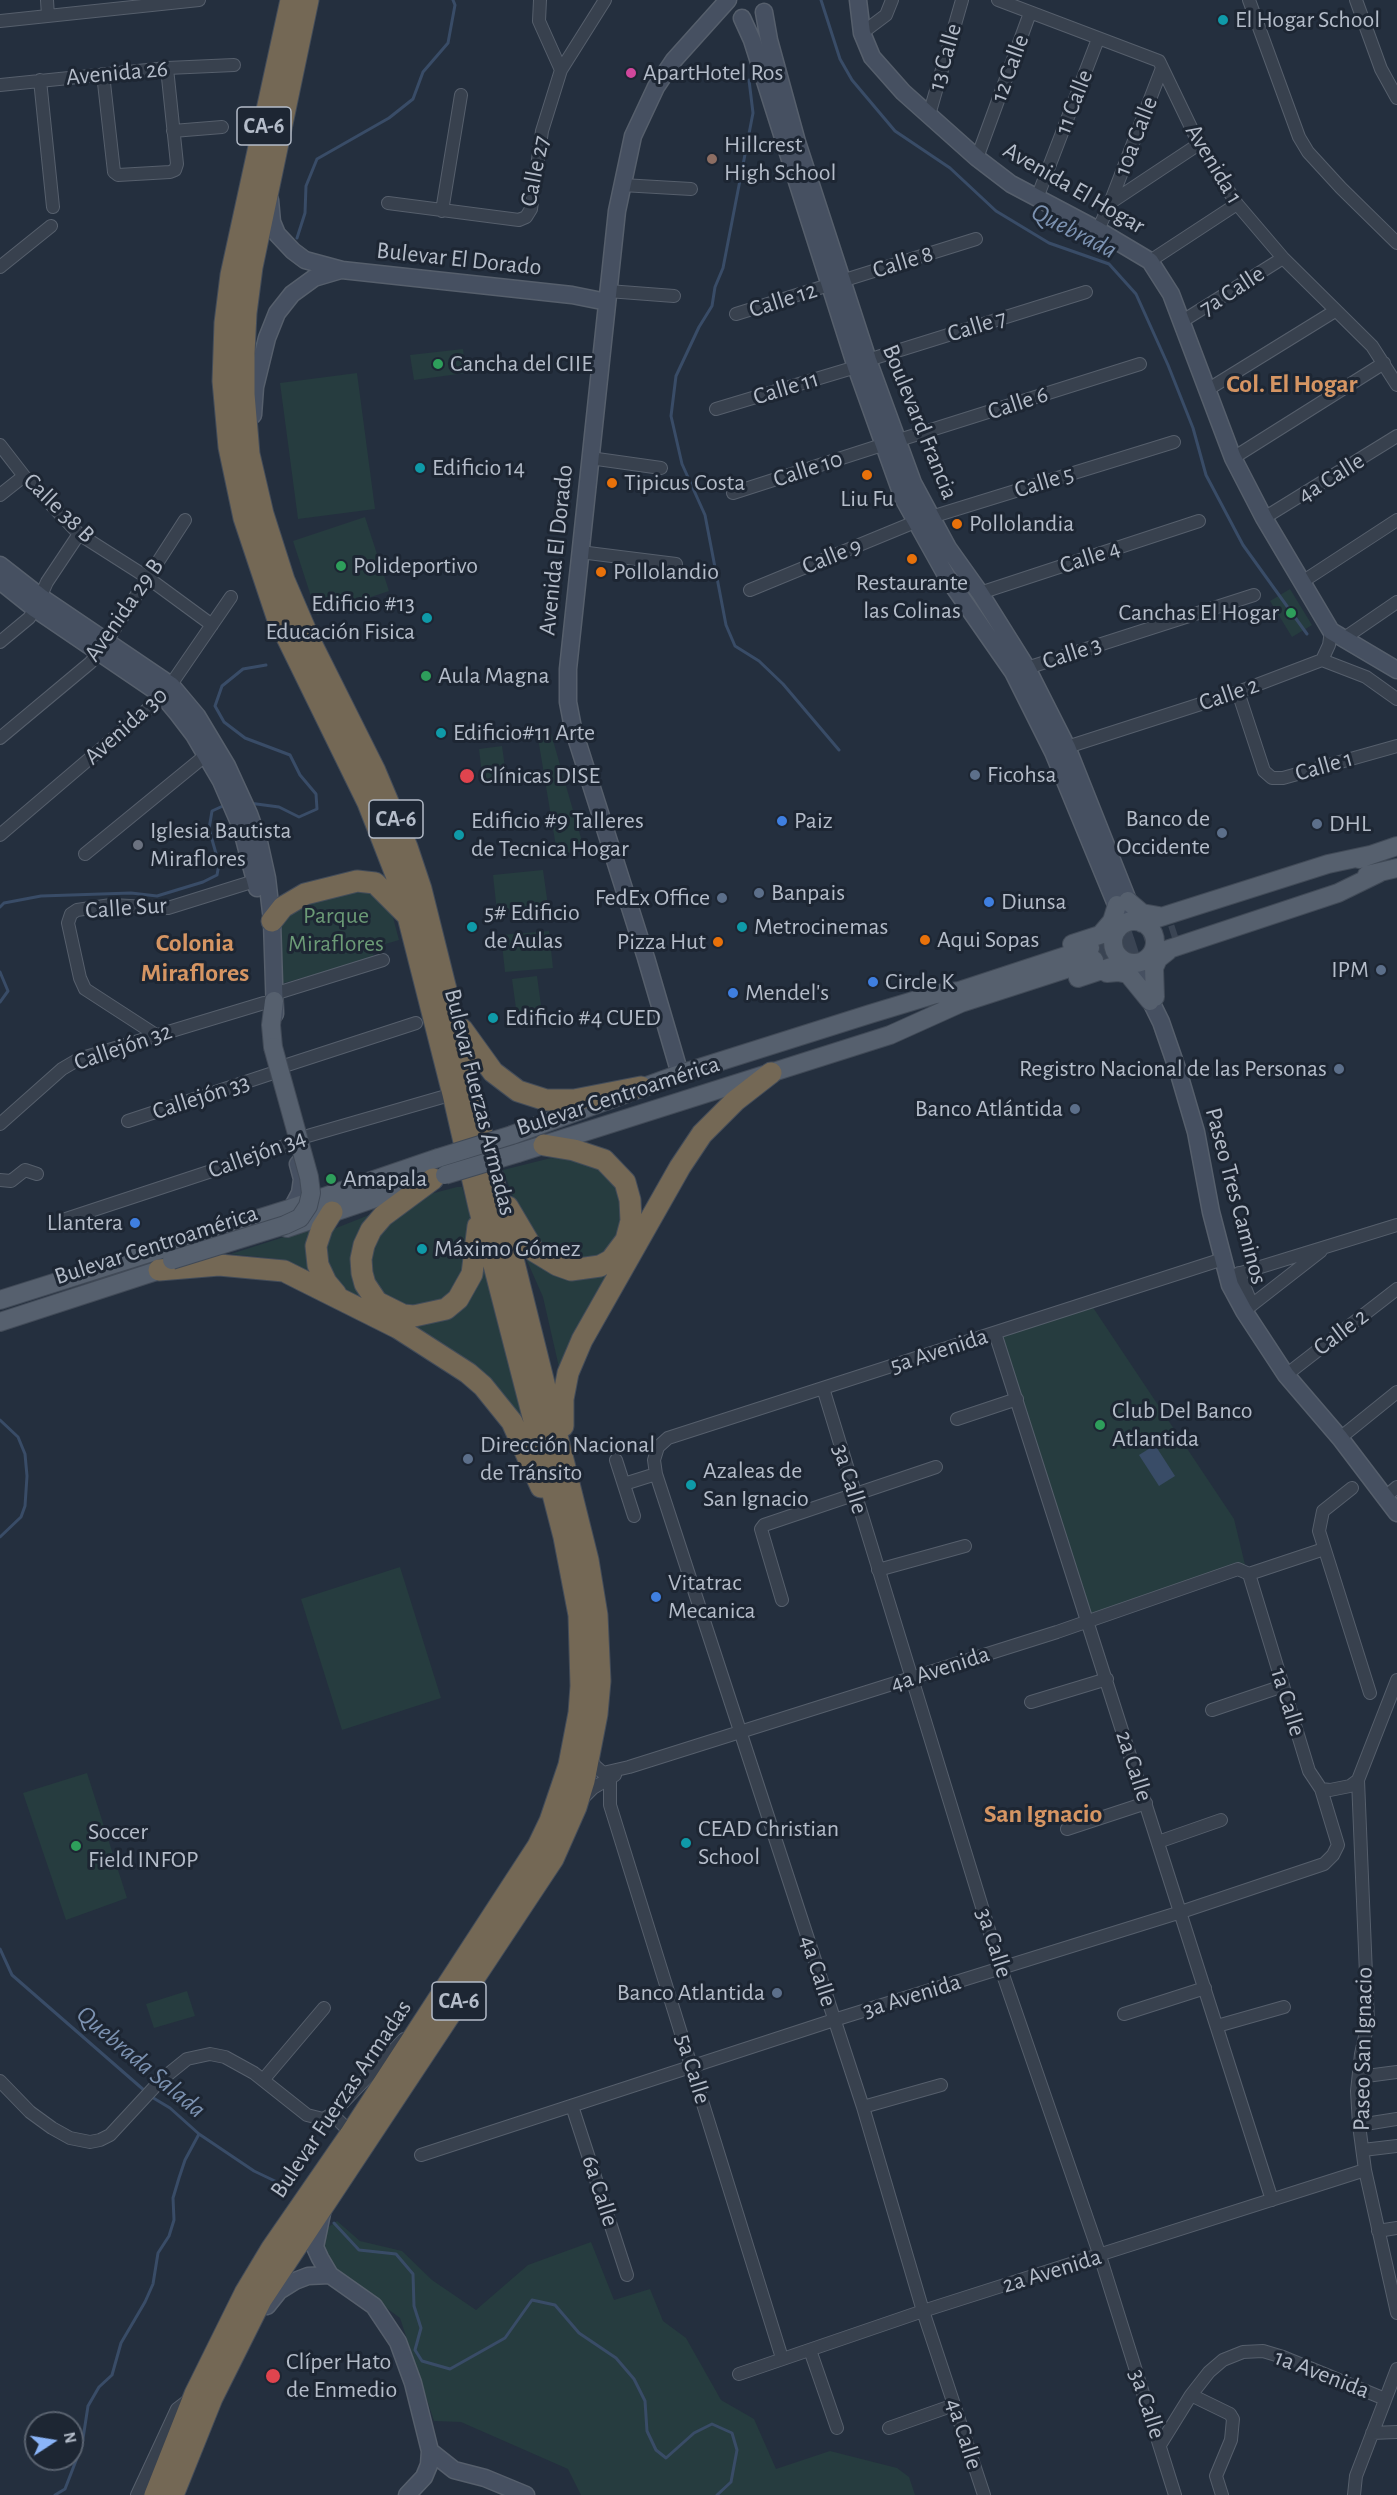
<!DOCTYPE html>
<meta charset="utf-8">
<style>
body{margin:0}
#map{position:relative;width:1397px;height:2495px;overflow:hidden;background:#242f3e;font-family:"Alegreya Sans",sans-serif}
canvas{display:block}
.north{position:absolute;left:24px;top:2411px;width:60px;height:60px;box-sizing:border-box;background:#1d2633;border:2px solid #59626f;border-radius:50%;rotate:78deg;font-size:16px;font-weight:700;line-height:24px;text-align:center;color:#b4bcc9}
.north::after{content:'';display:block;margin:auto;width:21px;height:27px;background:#8ab4f8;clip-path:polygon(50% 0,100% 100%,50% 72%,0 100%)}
</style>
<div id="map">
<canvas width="1397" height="2495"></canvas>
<div class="north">N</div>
</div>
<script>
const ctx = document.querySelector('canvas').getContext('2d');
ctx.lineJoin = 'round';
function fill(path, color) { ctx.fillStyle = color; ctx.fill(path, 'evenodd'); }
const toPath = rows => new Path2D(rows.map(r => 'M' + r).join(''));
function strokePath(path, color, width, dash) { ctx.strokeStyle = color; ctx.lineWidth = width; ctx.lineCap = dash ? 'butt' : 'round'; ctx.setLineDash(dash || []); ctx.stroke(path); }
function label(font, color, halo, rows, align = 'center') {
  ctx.font = font + ' "Alegreya Sans",sans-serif'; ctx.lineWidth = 6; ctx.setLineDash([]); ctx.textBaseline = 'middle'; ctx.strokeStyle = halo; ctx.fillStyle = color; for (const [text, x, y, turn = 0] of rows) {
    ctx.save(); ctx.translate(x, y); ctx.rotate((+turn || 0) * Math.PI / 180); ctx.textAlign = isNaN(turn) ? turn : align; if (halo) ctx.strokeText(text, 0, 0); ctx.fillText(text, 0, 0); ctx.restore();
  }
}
fill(toPath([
 [463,349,466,373,414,380,410,355],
 [357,373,375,509,298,519,280,383],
 [365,517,389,591,317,615,293,541],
 [1290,589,1312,625,1292,637,1270,601],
 [550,730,585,852,557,853,537,732],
 [502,746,507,782,483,783,479,749],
 [543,870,548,906,497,912,493,875],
 [364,887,390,906,399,940,372,948,374,959,280,984,278,936,285,911],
 [549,931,553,968,505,972,501,935],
 [537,976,543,1020,518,1023,512,979],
 [551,1158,580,1159,620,1180,626,1240,561,1376,543,1297,524,1254,537,1258,579,1263,543,1250,520,1215,503,1170],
 [457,1187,462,1187,474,1228,472,1255,448,1304,391,1307,364,1266,386,1218,415,1198],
 [387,1208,362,1283,434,1321,482,1254,535,1456,506,1406,341,1290,319,1258,331,1230],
 [315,1227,324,1284,279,1259,231,1254],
 [1090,1303,1234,1519,1247,1573,1239,1572,1091,1620,998,1332],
 [400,1567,441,1698,342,1730,301,1599],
 [87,1773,127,1898,66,1920,23,1793],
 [187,1991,195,2016,154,2028,146,2004],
 [337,2221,360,2241,402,2251,432,2280,476,2310,528,2265,591,2242,614,2300,650,2289,663,2321,686,2338,721,2400,754,2419,776,2469,830,2451,897,2468,909,2477,915,2495,581,2495,568,2469,461,2422,434,2421,400,2318,334,2269,321,2248,324,2230]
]), '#263c3f');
fill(toPath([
 [1155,1445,1175,1476,1159,1486,1139,1455]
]), '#394c67');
strokePath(toPath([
 [821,0,840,59,852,80,895,131,950,168,996,211,1049,243,1109,264,1136,294,1168,365,1193,428,1206,475,1243,545,1307,634],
 [749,80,753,113,723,268,715,287,712,306,699,327,676,376,671,416,682,464,705,515,726,625,735,646,759,661,783,684,839,750],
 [297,238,305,213,306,186,317,159,389,118,413,99,423,72,448,43,455,5,453,0],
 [249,803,279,807,299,817,317,809,316,794,300,775,290,755,245,738,224,722,215,706,222,686,243,669,266,665],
 [0,907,4,903,41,896,131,893,157,896,203,882,217,875,219,864,209,829,212,811,225,805],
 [0,972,8,991,0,1002],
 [0,1420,18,1437,25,1454,27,1476,25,1506,21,1517,0,1537],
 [0,1949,12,1975,145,2091],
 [150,2096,170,2108,199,2134,254,2171,277,2182],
 [334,2223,359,2250,396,2254,413,2274,414,2306,421,2328,415,2350,422,2361,450,2369,505,2338,532,2300,555,2305,579,2333,616,2358,634,2379,645,2401,647,2431,656,2450,666,2458,694,2433,712,2424,732,2433,737,2450,731,2482,717,2495],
 [55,2495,65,2489,82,2445,88,2406,99,2387,112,2375,121,2343,145,2302,153,2284,158,2253,169,2236,174,2220,173,2198,179,2178,185,2160,199,2134]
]), '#394c67', 3);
strokePath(toPath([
 [1090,948,1140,932],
 [1094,960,1177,933]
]), '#3a4453', 18, [18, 9]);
const street = toPath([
 [47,0,48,16],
 [540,0,539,21,561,70],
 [998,0,1159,61,1199,144,1237,204,1283,258,1372,346,1397,385],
 [1249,0,1299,137,1308,152,1341,188,1397,243],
 [1356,0,1381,69,1397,98],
 [0,21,199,0],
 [862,33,886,15,892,0],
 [103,74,114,172,118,175,170,172,175,170,177,164,167,68],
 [40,80,53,207],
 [0,85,167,68,234,65],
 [929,115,962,0],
 [173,131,222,127],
 [977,158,1030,13],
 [622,185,691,189],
 [1037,198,1098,39],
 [388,203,519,220,526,217,531,209,542,131,561,70,605,0],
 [1110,203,1162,68],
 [442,211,461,95],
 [1098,230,1110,203,1199,144],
 [1150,261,1237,204],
 [0,267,51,226],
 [608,291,674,296],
 [736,314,976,239],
 [1181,322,1283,258],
 [868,360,1086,292],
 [1207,390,1335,311],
 [716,409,856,367],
 [896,441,1140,364],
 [0,445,24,476,79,534,148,578,212,625],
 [590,458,661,468],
 [1233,458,1384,363],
 [733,493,882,445],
 [0,495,24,476],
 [1264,518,1397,436],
 [580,552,676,564],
 [1302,582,1397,520],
 [750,590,915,522,1174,442],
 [980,593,1199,521],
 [1343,639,1397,602],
 [0,642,29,618,35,609,47,582,79,534],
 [1322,660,1329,645,1331,631],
 [1027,668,1254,595],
 [1238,692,1264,771,1272,778,1283,778,1397,746],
 [0,738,90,663,99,653,185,520],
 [1061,749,1238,692,1322,660,1366,677,1397,699],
 [0,835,163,696,231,597],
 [85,854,206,755],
 [274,994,383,960],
 [156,1035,85,989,80,978,68,923,71,914,77,910,111,905,168,908,261,879],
 [284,1066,416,1023],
 [128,1121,273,1073],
 [0,1124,62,1069,79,1059,264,1003],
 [0,1180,11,1181,25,1170,37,1174],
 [63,1220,260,1155,292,1143,304,1137,453,1094],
 [1239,1273,1252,1305],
 [1228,1277,1397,1225],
 [1244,1311,1321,1251],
 [995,1333,1272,2200],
 [1286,1375,1397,1289],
 [823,1388,1001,1969,1100,2256,1175,2495],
 [957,1419,1017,1399],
 [1340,1438,1397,1392],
 [616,1460,634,1516],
 [624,1484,656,1474],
 [1352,1488,1323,1511,1319,1531,1370,1693],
 [1385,1497,1397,1487],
 [878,1570,965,1546],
 [1249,1574,1309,1771,1321,1789,1330,1790,1350,1786,1358,1780],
 [1249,1574,1324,1549],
 [782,1600,761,1529,764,1525,936,1467],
 [1397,1680,1358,1780,1368,2023,1361,2054,1357,2091,1359,2125,1365,2170,1397,2313],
 [1031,1702,1107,1679],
 [1212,1710,1283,1686],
 [592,1757,594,1765,603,1773,629,1767,1057,1632,1238,1569,1249,1574],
 [610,1778,610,1805,782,2358],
 [583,1798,593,1788,615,1775],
 [1067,1829,1146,1803],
 [1158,1842,1221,1820],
 [1124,2014,1205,1988],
 [1217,2026,1284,2007],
 [1359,2077,1397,2072],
 [263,2080,324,2008],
 [0,2081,30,2112,52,2128,70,2138,90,2142,100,2140,110,2135,161,2080,187,2059,210,2054,225,2057,254,2073,307,2115,323,2119,332,2114,404,2039],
 [572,2106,627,2275],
 [863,2107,941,2085],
 [332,2114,351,2133],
 [1359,2125,1397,2119],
 [1363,2150,1397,2146],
 [421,2155,834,2020,1181,1912,1324,1864,1333,1855,1338,1845,1321,1789],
 [1378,2231,1397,2228],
 [810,2350,837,2428],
 [739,2374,923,2311,1365,2170],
 [1191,2395,1230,2414,1233,2419,1231,2440,1216,2476,1222,2495],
 [889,2428,954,2405],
 [1372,2433,1397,2432],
 [1160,2445,1191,2395,1209,2372,1223,2360,1243,2352,1263,2351,1283,2357,1385,2399],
 [137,2495,177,2409,190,2399],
 [984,2495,923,2311,863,2107,656,1474,654,1460,658,1447,668,1438,1223,1259],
 [1354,2495,1356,2476,1397,2369]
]);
const secondary = toPath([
 [858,0,862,33,872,57,903,92,977,158,1011,184,1098,230,1150,261,1171,294,1233,458,1264,518,1302,582,1331,631,1397,670],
 [764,12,769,40,797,142,868,360,913,483,948,548,980,593,1027,668,1067,747,1133,913],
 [742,18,752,40,856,367,903,498,947,577,1013,672,1053,752,1124,924],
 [270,200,272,222,277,234,293,251,305,260,342,270,572,295,607,302],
 [253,415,255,387,267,338,277,313,292,294,314,278,341,270],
 [0,565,41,597,171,685,197,716,227,766,249,814,259,842,267,878,272,921,275,1014],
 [0,581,35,609,163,696,178,714,194,735,221,781,241,827,257,888],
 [1132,963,1161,1022,1179,1074,1196,1132,1211,1212,1230,1285,1244,1311,1286,1375,1340,1438,1397,1513],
 [680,1074,646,958,573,728,568,702,568,669,617,211,633,136,656,87,674,60,728,0],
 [292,1208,300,1193,302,1179,298,1164],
 [322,2213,315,2247,320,2258,330,2275,374,2306,398,2342,413,2383,430,2451,429,2465,424,2477,407,2495],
 [267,2306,279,2291,295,2281,308,2276,330,2275],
 [430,2451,454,2470,485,2478,526,2495]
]);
const primary = toPath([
 [1359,859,1397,846],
 [1367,875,1397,868],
 [1128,901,1142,913,1159,916],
 '1113 942a21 21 0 1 1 42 0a21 21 0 1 1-42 0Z',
 [1142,923,1328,864,1370,855],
 [1101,934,1112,921,1117,905],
 [1072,944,1118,929],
 [1151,955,1338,893,1379,873],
 [1107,973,1118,972,1128,974,1150,1001],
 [1078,978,1126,962],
 [1155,997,1154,968,1158,959,1168,951],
 [273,1047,271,1025,274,1001],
 [512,1135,680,1074,870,1014,936,994,959,991,1090,948],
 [518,1153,890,1035,961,1003,1094,960],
 [287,1228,423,1182],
 [0,1300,292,1208,438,1158],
 [0,1322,172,1266]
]);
const highway = toPath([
 [272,921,283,907,305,894,357,881,375,883,405,913],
 [462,1029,493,1072,518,1091,546,1100,574,1100,641,1087],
 [433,1179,383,1216,371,1230,364,1245,361,1259,362,1273,365,1284,377,1302,403,1315,414,1316,446,1309,458,1299,472,1274,478,1226],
 [508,1207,534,1251,557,1265,571,1270,600,1266,611,1260,626,1240,631,1221,630,1200,625,1182,604,1160,574,1150,544,1145],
 [332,1212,322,1228,316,1246,318,1265,326,1282,336,1294],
 [159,1270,219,1265,284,1271,398,1328,468,1373,483,1386,512,1422,541,1487],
 [563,1426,563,1399,568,1373,582,1340,680,1167,702,1134,735,1101,771,1073],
 [155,2495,195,2394,245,2293,272,2248,350,2135,538,1846,550,1821,569,1765,579,1713,581,1686,579,1615,564,1537,479,1207,453,1094,400,885,368,803,277,617,244,518,229,447,223,381,225,323,231,275,291,0],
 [173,2495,212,2398,261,2300,553,1859,576,1807,584,1781,597,1714,600,1681,597,1615,588,1560,421,889,407,847,375,771,311,643,284,580,263,514,249,454,244,394,244,353,246,313,252,267,308,0]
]);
strokePath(street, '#565f6c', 14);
strokePath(secondary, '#565f6c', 19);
strokePath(primary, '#414a57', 20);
strokePath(highway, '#434c59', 23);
strokePath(street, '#38414e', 12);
strokePath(secondary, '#465061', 16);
strokePath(primary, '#56606e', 18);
strokePath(highway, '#746855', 21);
const primaryBridge = toPath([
 [438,1158,512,1135],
 [445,1175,518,1153],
 [172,1260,285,1225,300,1218,308,1206,311,1193,309,1177,273,1047]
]);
strokePath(primaryBridge, '#414a57', 20, []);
strokePath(primaryBridge, '#56606e', 18);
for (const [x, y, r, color] of [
 [1223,20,6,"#0f9aa8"],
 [631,73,6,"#d1479c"],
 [712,159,6,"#8d6e63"],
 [438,364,6,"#2e9e5b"],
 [420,468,6,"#0f9aa8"],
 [867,475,6,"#e8710a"],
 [612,483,6,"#e8710a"],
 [957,524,6,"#e8710a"],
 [912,559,6,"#e8710a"],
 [341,566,6,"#2e9e5b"],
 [601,572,6,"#e8710a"],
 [1291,613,6,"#2e9e5b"],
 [427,618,6,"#0f9aa8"],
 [426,676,6,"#2e9e5b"],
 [441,733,6,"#0f9aa8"],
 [975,775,6,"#5c6f8a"],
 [467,776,8,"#e0444e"],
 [782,821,6,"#3f7fe0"],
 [1317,824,6,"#5c6f8a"],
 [1222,833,6,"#5c6f8a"],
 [459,835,6,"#0f9aa8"],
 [138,845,6,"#6b7280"],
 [759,893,6,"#5c6f8a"],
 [722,898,6,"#5c6f8a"],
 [989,902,6,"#3f7fe0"],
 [472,927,6,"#0f9aa8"],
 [742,927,6,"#0f9aa8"],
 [925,940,6,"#e8710a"],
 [718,942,6,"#e8710a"],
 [1381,970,6,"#5c6f8a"],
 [873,982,6,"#3f7fe0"],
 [733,993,6,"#3f7fe0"],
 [493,1018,6,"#0f9aa8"],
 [1339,1069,6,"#5c6f8a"],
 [1075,1109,6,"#5c6f8a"],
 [331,1179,6,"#2e9e5b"],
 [135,1223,6,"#3f7fe0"],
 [422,1249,6,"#0f9aa8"],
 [1100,1425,6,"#2e9e5b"],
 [468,1459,6,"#5c6f8a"],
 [691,1485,6,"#0f9aa8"],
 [656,1597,6,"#3f7fe0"],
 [686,1843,6,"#0f9aa8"],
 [76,1846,6,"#2e9e5b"],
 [777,1993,6,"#5c6f8a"],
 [273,2376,8,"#e0444e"]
]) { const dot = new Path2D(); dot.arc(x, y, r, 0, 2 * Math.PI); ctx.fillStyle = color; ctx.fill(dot); strokePath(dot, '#1d2633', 2); }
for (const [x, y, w] of [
 [264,126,54],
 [396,819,54],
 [459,2001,54]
]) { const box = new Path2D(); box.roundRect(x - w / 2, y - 19, w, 38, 4.5); ctx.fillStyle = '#1d2633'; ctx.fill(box); strokePath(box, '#b4bcc9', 1.5); }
label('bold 22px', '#b4bcc9', null, [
 ["CA-6",264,126],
 ["CA-6",396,819],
 ["CA-6",459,2001]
]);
label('24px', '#b4bcc9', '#1d2633', [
 ["El Hogar School",1235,20],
 ["ApartHotel Ros",643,73],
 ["Hillcrest",724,145],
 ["High School",724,173],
 ["Cancha del CIIE",450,364],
 ["Edificio 14",432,468],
 ["Tipicus Costa",624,483],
 ["Liu Fu",867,499,"center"],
 ["Pollolandia",969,524],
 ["Polideportivo",353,566],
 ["Pollolandio",613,572],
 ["Restaurante",912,583,"center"],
 ["las Colinas",912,611,"center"],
 ["Edificio #13",415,604,"right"],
 ["Educación Fisica",415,632,"right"],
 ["Canchas El Hogar",1279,613,"right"],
 ["Aula Magna",438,676],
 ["Edificio#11 Arte",453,733],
 ["Ficohsa",987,775],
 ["Clínicas DISE",480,776],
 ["Banco de",1210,819,"right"],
 ["Occidente",1210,847,"right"],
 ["Edificio #9 Talleres",471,821],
 ["de Tecnica Hogar",471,849],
 ["Paiz",794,821],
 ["DHL",1329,824],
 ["Iglesia Bautista",150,831],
 ["Miraflores",150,859],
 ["Banpais",771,893],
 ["FedEx Office",710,898,"right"],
 ["Diunsa",1001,902],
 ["5# Edificio",484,913],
 ["de Aulas",484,941],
 ["Metrocinemas",754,927],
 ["Aqui Sopas",937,940],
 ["Pizza Hut",706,942,"right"],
 ["IPM",1369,970,"right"],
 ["Circle K",885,982],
 ["Mendel's",745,993],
 ["Edificio #4 CUED",505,1018],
 ["Registro Nacional de las Personas",1327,1069,"right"],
 ["Banco Atlántida",1063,1109,"right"],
 ["Amapala",343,1179],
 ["Llantera",123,1223,"right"],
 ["Máximo Gómez",434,1249],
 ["Club Del Banco",1112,1411],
 ["Atlantida",1112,1439],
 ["Dirección Nacional",480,1445],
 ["de Tránsito",480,1473],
 ["Azaleas de",703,1471],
 ["San Ignacio",703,1499],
 ["Vitatrac",668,1583],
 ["Mecanica",668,1611],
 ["CEAD Christian",698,1829],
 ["School",698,1857],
 ["Soccer",88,1832],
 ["Field INFOP",88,1860],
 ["Banco Atlantida",765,1993,"right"],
 ["Clíper Hato",286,2362],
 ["de Enmedio",286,2390]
], 'left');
label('24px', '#b4bcc9', '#1d2633', [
 ["13 Calle",945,57,-74],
 ["12 Calle",1010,68,-70],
 ["Avenida 26",117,73,-5],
 ["11 Calle",1074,102,-69],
 ["10a Calle",1136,136,-69],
 ["Avenida 1",1214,164,59],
 ["Calle 27",535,171,-79],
 ["Avenida El Hogar",1074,188,30],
 ["Bulevar El Dorado",459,259,6],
 ["Calle 8",903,262,-17],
 ["7a Calle",1232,291,-33],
 ["Calle 12",783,300,-18],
 ["Calle 7",977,326,-17],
 ["Calle 11",786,388,-17],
 ["Calle 6",1018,403,-18],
 ["Boulevard Francia",920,422,68],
 ["Calle 10",808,469,-18],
 ["4a Calle",1331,478,-32],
 ["Calle 5",1044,482,-17],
 ["Calle 38 B",59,508,44],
 ["Avenida El Dorado",556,550,-84],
 ["Calle 9",832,556,-22],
 ["Calle 4",1090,557,-18],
 ["Avenida 29 B",124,610,-55],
 ["Calle 3",1072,653,-18],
 ["Calle 2",1229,694,-19],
 ["Avenida 30",126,726,-42],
 ["Calle 1",1324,766,-16],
 ["Calle Sur",126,908,-4],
 ["Callejón 32",123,1047,-19],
 ["Bulevar Centroamérica",618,1096,-18],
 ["Callejón 33",201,1097,-18],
 ["Bulevar Fuerzas Armadas",480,1102,76],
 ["Callejón 34",257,1154,-20],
 ["Paseo Tres Caminos",1236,1196,75],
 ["Bulevar Centroamérica",156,1245,-18],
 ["Calle 2",1341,1332,-37],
 ["5a Avenida",939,1351,-18],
 ["3a Calle",850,1479,73],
 ["4a Avenida",940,1669,-18],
 ["1a Calle",1288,1702,73],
 ["2a Calle",1134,1766,72],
 ["3a Calle",994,1943,72],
 ["4a Calle",818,1971,72],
 ["3a Avenida",912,1996,-17],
 ["Paseo San Ignacio",1363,2049,-89],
 ["5a Calle",693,2069,73],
 ["Bulevar Fuerzas Armadas",341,2099,-56],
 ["6a Calle",600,2191,72],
 ["2a Avenida",1052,2271,-17],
 ["1a Avenida",1322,2374,21],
 ["3a Calle",1147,2404,72],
 ["4a Calle",964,2434,72]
]);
label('24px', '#6b9a76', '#1d2633', [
 ["Parque",336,916],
 ["Miraflores",336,944]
]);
label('italic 26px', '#7c92b1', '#1d2633', [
 ["Quebrada",1074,231,27],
 ["Quebrada Salada",141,2062,40]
]);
label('bold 26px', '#d59563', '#1d2633', [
 ["Col. El Hogar",1292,384],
 ["Colonia",195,943],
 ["Miraflores",195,973],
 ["San Ignacio",1043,1814]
]);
</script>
